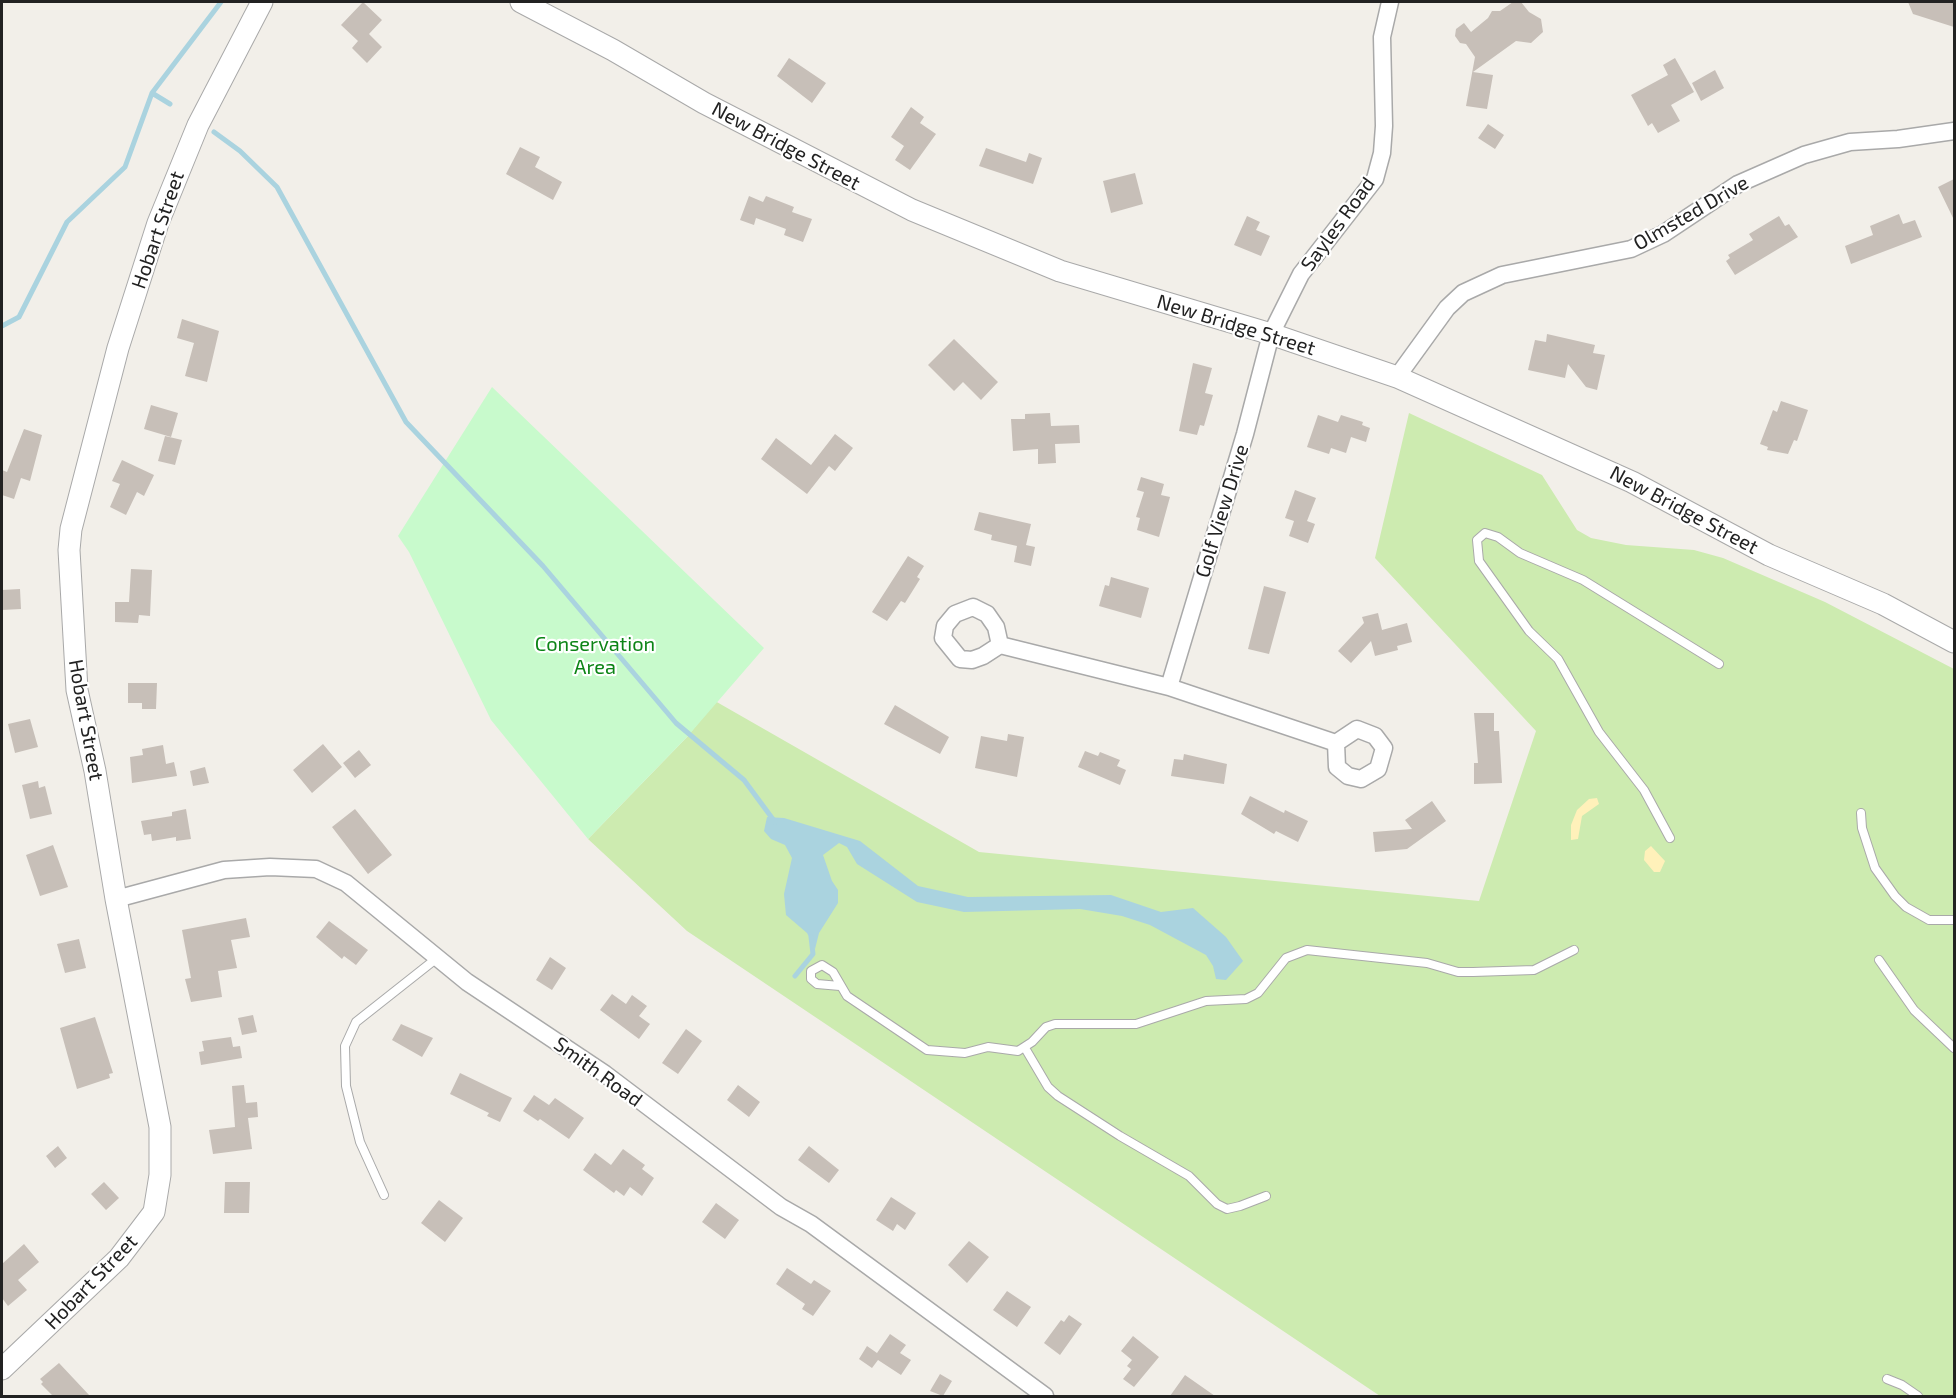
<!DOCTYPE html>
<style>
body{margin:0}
#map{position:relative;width:1956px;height:1398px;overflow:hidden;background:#f2efe9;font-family:"Exo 2",sans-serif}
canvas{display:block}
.frame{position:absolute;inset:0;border:3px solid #222;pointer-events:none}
</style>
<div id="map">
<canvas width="1956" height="1398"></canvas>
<div class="frame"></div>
</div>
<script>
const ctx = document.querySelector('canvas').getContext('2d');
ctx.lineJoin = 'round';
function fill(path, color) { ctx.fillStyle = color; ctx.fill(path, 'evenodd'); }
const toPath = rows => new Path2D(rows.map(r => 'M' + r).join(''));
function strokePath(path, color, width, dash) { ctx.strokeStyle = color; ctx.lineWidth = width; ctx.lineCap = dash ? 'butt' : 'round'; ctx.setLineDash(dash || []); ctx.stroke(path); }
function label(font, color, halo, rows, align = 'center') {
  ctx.font = font + ' "Exo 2",sans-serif'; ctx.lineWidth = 4.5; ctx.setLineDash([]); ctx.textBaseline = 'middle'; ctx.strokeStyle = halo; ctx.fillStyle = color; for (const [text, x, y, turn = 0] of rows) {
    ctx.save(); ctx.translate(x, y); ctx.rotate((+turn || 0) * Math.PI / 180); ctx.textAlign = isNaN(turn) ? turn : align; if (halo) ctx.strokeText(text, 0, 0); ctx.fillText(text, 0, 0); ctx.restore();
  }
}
fill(toPath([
 [1409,413,1542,475,1577,530,1591,538,1626,545,1694,550,1723,558,1825,602,1954,669,1954,1396,1380,1396,687,931,588,839,687,737,715,701,979,852,1479,901,1536,731,1375,558]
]), '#cdebb0');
fill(toPath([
 [1597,798,1599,804,1582,816,1578,839,1571,840,1571,825,1577,810,1589,799],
 [1651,846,1665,861,1660,872,1654,872,1644,860,1645,851]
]), '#fff1ba');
fill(toPath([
 [492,387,764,648,687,737,588,839,491,720,409,552,398,536]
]), '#c8facc');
fill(toPath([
 [767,817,784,818,860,841,918,886,968,897,1111,895,1161,912,1193,908,1226,937,1243,961,1226,980,1216,979,1213,966,1206,955,1150,925,1122,916,1080,909,964,912,917,902,857,864,847,847,839,843,823,855,832,881,838,890,838,903,819,933,815,949,807,933,786,915,784,894,792,858,785,845,771,839,764,831]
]), '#aad3df');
strokePath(toPath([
 [152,93,170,104],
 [214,132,240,151,277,187,406,422,543,566,676,723,744,780,775,822],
 [2,326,19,317,67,222,125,167,152,93,221,2],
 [795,976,813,954,811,937]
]), '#aad3df', 5);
fill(toPath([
 [363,2,382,20,369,34,382,47,367,63,352,48,358,41,341,25],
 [1513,2,1521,2,1529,12,1541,19,1543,32,1531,43,1516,41,1473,72,1493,75,1487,109,1466,106,1475,57,1466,44,1460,43,1455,36,1456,29,1464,23,1471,32,1488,18,1492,11,1500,11],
 [1908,2,1954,2,1954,27,1913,14],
 [789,58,826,83,812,103,777,76],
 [1675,58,1694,92,1671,105,1680,121,1658,133,1652,123,1648,126,1631,95,1668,75,1663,65],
 [1715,70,1724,88,1701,101,1692,83],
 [911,107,924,117,920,123,936,134,910,170,895,160,904,146,891,137],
 [1488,124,1504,135,1495,149,1478,138],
 [520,147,540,157,535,167,562,182,553,200,506,174],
 [986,148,1026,162,1029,153,1042,158,1033,184,979,166],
 [1135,173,1143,204,1111,213,1103,181],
 [1954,179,1954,220,1938,187],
 [749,196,763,202,766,196,794,207,792,212,812,219,803,242,784,235,786,229,756,218,754,225,740,220],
 [1899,214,1903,224,1915,220,1922,237,1851,264,1845,246,1873,235,1870,226],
 [1247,216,1260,222,1256,230,1270,236,1261,256,1234,245],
 [1779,216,1785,226,1789,224,1798,237,1735,275,1726,261,1730,258,1728,255,1753,240,1749,234],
 [182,319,219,331,207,382,185,376,194,343,177,338],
 [1547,334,1595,345,1593,353,1605,355,1597,390,1586,387,1568,364,1565,378,1528,370,1535,340,1546,342],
 [954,339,998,382,981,400,963,382,954,391,928,365],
 [1193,363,1212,368,1205,393,1213,395,1204,426,1200,425,1197,435,1179,431],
 [1781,401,1808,410,1797,441,1794,440,1788,454,1767,450,1768,447,1760,444,1773,410,1777,412],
 [151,405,178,413,171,437,144,429],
 [1050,413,1051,426,1079,425,1080,443,1055,444,1056,463,1038,464,1038,449,1013,451,1011,419,1025,419,1025,414],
 [1318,415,1338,422,1341,415,1363,422,1362,425,1370,428,1366,442,1351,437,1346,453,1331,448,1329,454,1307,447],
 [24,429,42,435,30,481,21,478,14,499,2,495,2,470,7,472],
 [835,434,853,448,835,471,829,466,807,494,761,459,776,438,811,465],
 [165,436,182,440,175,465,158,461],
 [122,460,154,475,144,496,137,492,126,515,110,507,120,484,112,481],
 [1141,477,1164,484,1161,495,1170,497,1159,537,1137,530,1140,518,1136,517,1144,492,1137,490],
 [1295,490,1316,498,1307,521,1315,524,1308,543,1289,536,1294,521,1285,518],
 [979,512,1031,524,1026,545,1035,547,1031,566,1014,562,1017,546,991,540,992,535,974,530],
 [908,556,924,566,917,577,920,579,905,603,901,601,887,621,872,612],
 [131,569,152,570,150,616,139,615,138,623,115,622,115,602,129,602],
 [1111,577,1149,588,1141,618,1099,606,1105,585,1109,586],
 [1264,586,1286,592,1269,654,1248,649],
 [20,589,21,609,2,610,2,590],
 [1378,613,1382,630,1407,623,1412,642,1397,646,1398,650,1375,656,1371,641,1351,663,1338,651,1364,623,1362,617],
 [128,683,157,683,156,709,142,709,142,703,128,703],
 [895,705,949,737,940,754,884,724],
 [1474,713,1494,713,1494,731,1499,731,1502,783,1474,784,1474,763,1478,763],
 [30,719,38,747,15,753,8,724],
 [1008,734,1024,737,1017,777,975,768,981,736,1007,741],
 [323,744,342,767,312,793,293,770],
 [163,745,166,764,174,762,177,776,132,783,130,757,143,755,142,749],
 [359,750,371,765,355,778,343,763],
 [1085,751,1098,756,1100,752,1120,760,1117,766,1126,770,1120,785,1078,767],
 [1184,754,1227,764,1224,784,1171,776,1174,759,1183,760],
 [205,767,209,783,193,786,190,771],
 [38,781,39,788,45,786,52,814,30,819,22,785],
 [1250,796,1284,813,1285,810,1308,821,1298,842,1276,831,1274,834,1241,814],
 [1432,801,1446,821,1407,849,1375,852,1373,832,1412,829,1405,820],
 [186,809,191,839,176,841,176,837,152,841,151,834,144,835,141,821,172,816,172,812],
 [355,809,392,855,368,874,332,827],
 [53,845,68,887,40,896,26,855],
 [246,918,250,937,231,940,237,968,218,971,222,997,191,1002,185,979,191,978,182,930],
 [329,921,368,950,356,965,344,956,342,959,316,937],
 [79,939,86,968,65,973,57,944],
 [550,957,566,968,552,990,536,980],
 [612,994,626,1004,632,995,647,1006,639,1016,650,1024,639,1039,600,1010],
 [253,1015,257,1032,242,1035,238,1018],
 [95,1017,113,1073,109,1074,110,1078,77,1089,60,1028],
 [401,1024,433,1038,422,1057,392,1040],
 [686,1029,702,1041,678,1074,662,1063],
 [231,1037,233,1047,240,1046,242,1058,201,1065,199,1052,204,1051,202,1041],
 [460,1073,512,1098,500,1122,487,1116,489,1113,450,1094],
 [244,1085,246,1103,257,1102,258,1117,248,1118,252,1149,213,1154,209,1130,235,1127,232,1086],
 [738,1085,760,1102,749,1117,727,1100],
 [534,1095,549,1105,555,1098,584,1118,569,1139,540,1119,538,1121,523,1111],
 [58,1146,67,1158,55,1168,46,1156],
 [809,1146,839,1170,829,1183,798,1160],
 [623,1149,645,1165,642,1169,654,1178,642,1196,630,1187,624,1196,616,1190,614,1193,583,1170,595,1153,611,1165],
 [104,1182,119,1198,106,1210,91,1194],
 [225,1182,250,1182,249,1213,224,1213],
 [891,1197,916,1213,905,1230,897,1224,893,1231,876,1220],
 [439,1200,463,1218,445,1242,421,1223],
 [716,1203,739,1220,725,1239,702,1222],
 [969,1241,989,1257,967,1283,948,1265],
 [24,1244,39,1262,18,1280,27,1290,8,1306,2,1298,2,1264],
 [787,1268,811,1284,814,1280,831,1291,813,1316,802,1309,805,1304,776,1284],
 [1007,1291,1031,1307,1017,1327,993,1310],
 [1069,1315,1082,1324,1060,1355,1044,1343,1061,1320,1064,1322],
 [890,1334,906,1345,900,1353,911,1360,901,1375,878,1360,872,1368,859,1359,867,1346,877,1353],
 [1133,1336,1159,1357,1134,1387,1123,1379,1131,1369,1127,1366,1132,1360,1121,1351],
 [59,1363,90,1396,53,1396,41,1384,43,1382,40,1379],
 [940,1374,952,1381,943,1396,930,1391],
 [1185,1375,1215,1396,1170,1396]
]), '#c7bfb8');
const service = toPath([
 [1861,813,1862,828,1875,868,1895,896,1906,907,1929,920,1954,920],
 [1670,838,1644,790,1599,732,1558,659,1529,631,1479,561,1477,540,1485,533,1498,537,1520,553,1583,580,1719,664],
 [1879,960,1914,1010,1954,1048],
 [840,986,817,984,811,979,811,971,822,965,833,972,847,996,927,1050,965,1053,988,1047,1018,1051,1032,1042,1046,1027,1055,1024,1136,1024,1206,1001,1246,999,1258,993,1286,958,1307,950,1427,963,1458,972,1473,972,1534,970,1574,950],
 [1025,1048,1048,1087,1058,1096,1120,1136,1189,1176,1217,1204,1227,1209,1240,1206,1266,1196],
 [384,1195,360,1142,346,1086,345,1046,356,1022,437,958],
 [1887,1379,1902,1385,1918,1396]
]);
const minor = toPath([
 [1397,377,1447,308,1463,293,1502,275,1631,249,1663,234,1738,184,1804,155,1850,142,1898,139,1954,131],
 [1000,645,996,627,987,614,973,607,955,614,945,626,943,638,960,659,972,660,983,656,1000,645,1169,687],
 [1336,743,1337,767,1348,776,1361,779,1378,769,1384,748,1375,736,1357,729,1336,743,1169,687,1245,434,1271,334,1301,274,1375,179,1382,153,1384,126,1382,37,1390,2],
 [116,899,224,870,270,867,316,869,346,883,467,982,605,1074,781,1207,811,1224,1045,1396]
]);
const tertiary = toPath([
 [521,2,613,50,704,103,912,210,1060,271,1271,334,1397,377,1632,482,1769,555,1883,604,1954,642],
 [2,1369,119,1258,154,1212,160,1175,160,1127,116,899,95,771,77,690,69,550,71,529,118,348,158,223,198,125,262,2]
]);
strokePath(service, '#a9a9a9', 10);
strokePath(minor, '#a9a9a9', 19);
strokePath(tertiary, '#a9a9a9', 23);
strokePath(service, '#fff', 8);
strokePath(minor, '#fff', 16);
strokePath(tertiary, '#fff', 21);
label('20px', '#222', '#fff', [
 ["New Bridge Street",786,146,28],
 ["Olmsted Drive",1691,213,-30],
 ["Sayles Road",1338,224,-54],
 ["Hobart Street",158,230,-71],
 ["New Bridge Street",1236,325,17],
 ["New Bridge Street",1684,510,28],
 ["Golf View Drive",1222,511,-73],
 ["Hobart Street",86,720,80],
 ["Smith Road",598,1072,36],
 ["Hobart Street",91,1282,-46]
]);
label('20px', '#0c8416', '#fff', [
 ["Conservation",595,644],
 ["Area",595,667]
]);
</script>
